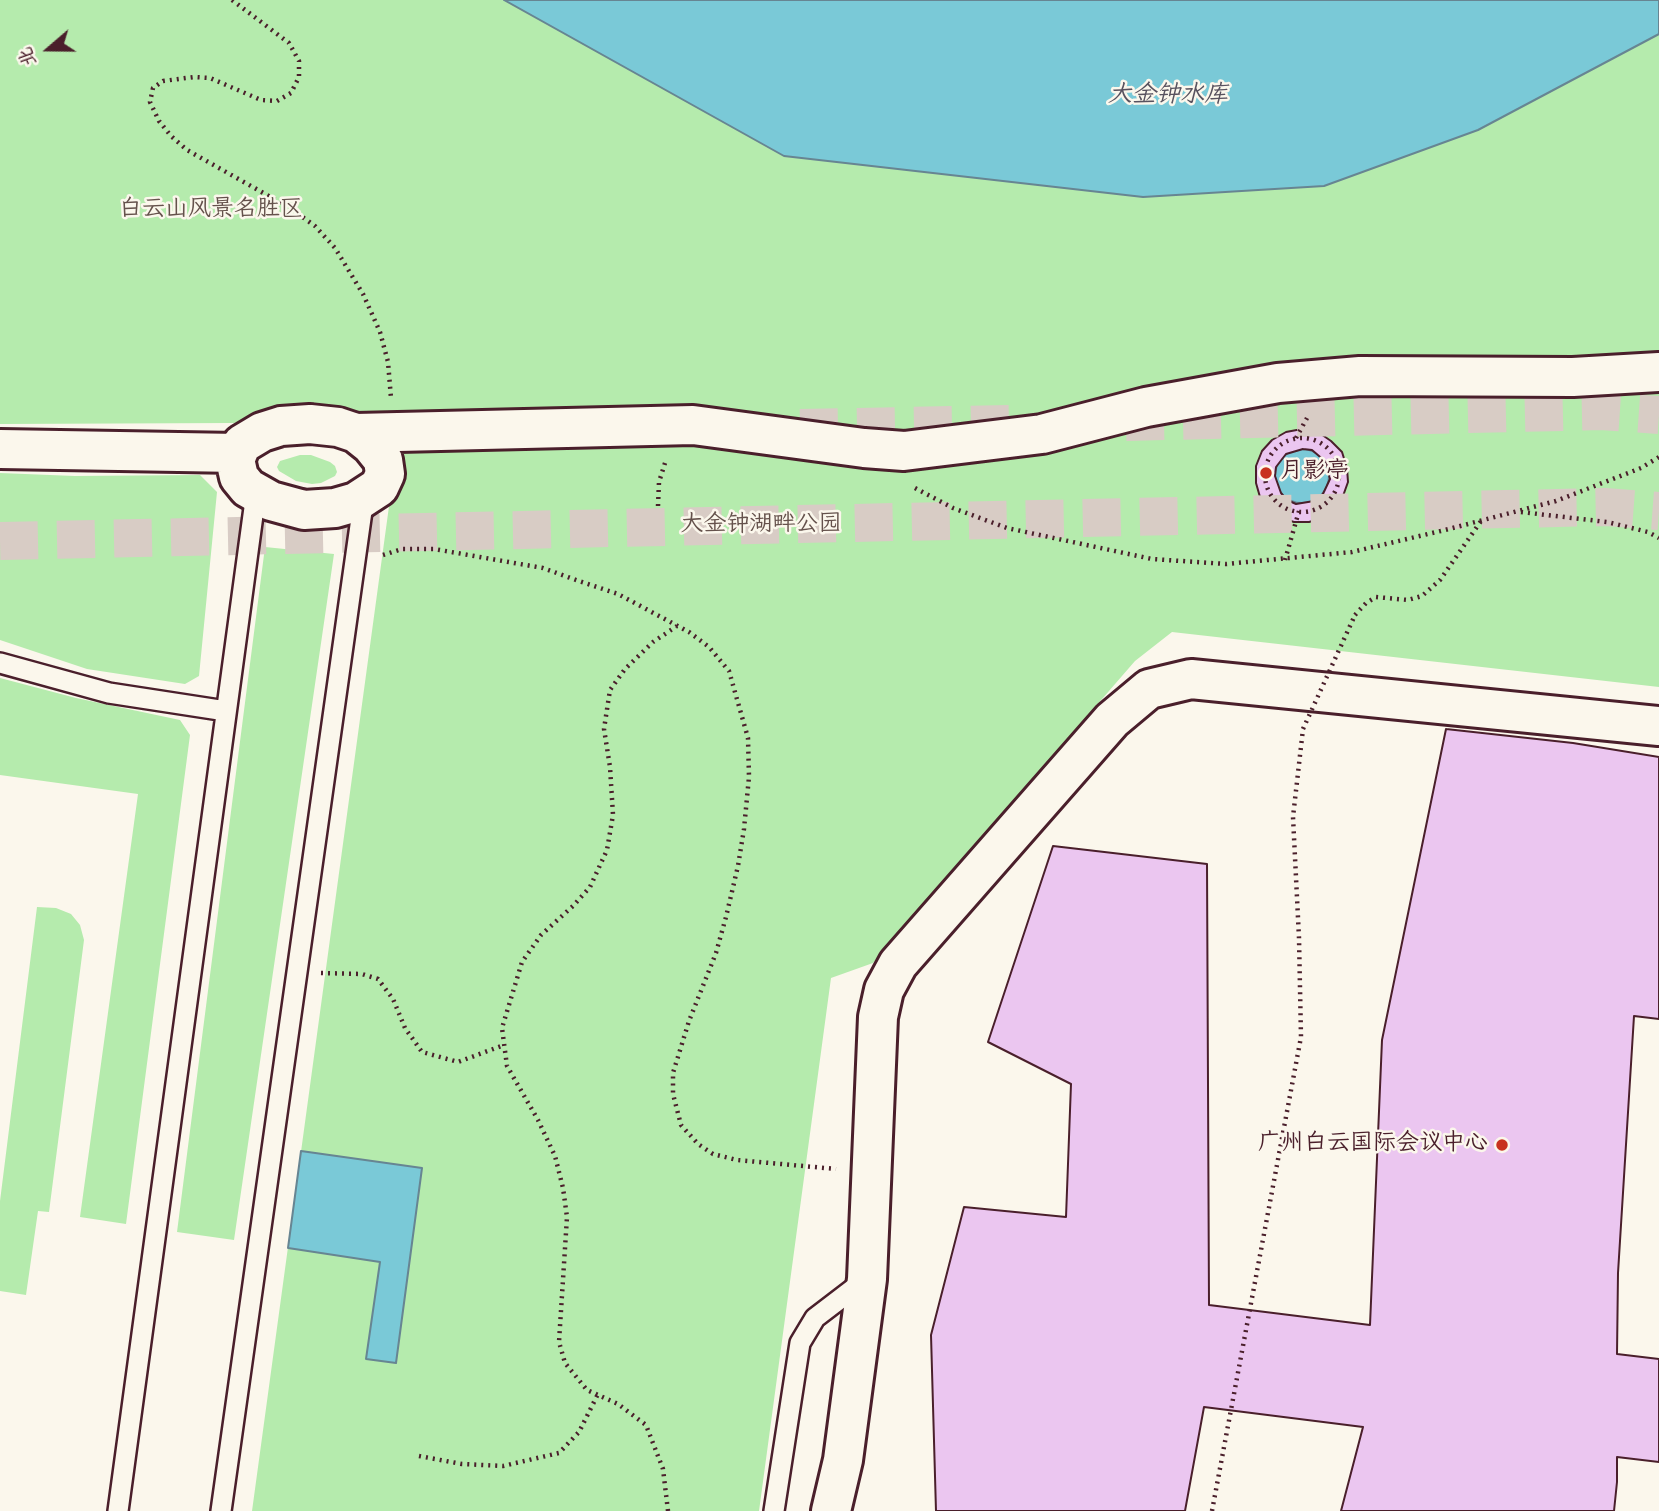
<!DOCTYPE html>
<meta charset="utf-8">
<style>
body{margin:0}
#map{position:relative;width:1659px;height:1511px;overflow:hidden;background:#fbf7ec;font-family:"Indie Flower","LXGW WenKai TC",sans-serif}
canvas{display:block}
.north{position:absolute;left:14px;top:14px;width:70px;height:70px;-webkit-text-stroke:5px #fbf7ec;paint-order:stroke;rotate:250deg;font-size:19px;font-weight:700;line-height:28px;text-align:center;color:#4a1f2b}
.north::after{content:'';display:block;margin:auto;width:24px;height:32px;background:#4a1f2b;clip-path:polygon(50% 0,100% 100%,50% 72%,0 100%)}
</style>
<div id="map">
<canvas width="1659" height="1511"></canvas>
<div class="north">北</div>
</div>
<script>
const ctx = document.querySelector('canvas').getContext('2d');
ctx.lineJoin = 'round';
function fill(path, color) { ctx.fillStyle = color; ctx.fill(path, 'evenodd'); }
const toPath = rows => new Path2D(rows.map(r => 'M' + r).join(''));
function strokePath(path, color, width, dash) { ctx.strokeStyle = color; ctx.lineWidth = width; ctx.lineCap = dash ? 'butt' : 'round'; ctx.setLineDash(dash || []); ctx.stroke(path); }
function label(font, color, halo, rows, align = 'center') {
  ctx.font = font + ' "Indie Flower","LXGW WenKai TC",sans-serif'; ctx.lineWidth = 5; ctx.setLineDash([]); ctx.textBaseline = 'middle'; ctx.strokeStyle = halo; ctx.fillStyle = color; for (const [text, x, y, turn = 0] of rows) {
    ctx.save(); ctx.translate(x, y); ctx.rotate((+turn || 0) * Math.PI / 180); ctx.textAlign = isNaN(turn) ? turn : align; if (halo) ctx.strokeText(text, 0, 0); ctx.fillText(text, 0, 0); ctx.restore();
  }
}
fill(toPath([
 [0,0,1659,0,1659,687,1172,632,1135,661,873,963,831,978,759,1511,252,1511,402,411,347,413,300,409,234,423,0,424],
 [300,455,311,455,330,462,335,466,337,472,335,476,321,483,312,484,296,481,279,471,277,467,280,461],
 [0,473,75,476,200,475,217,492,199,676,185,684,87,669,0,640],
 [265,547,334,554,234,1240,177,1232],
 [0,678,76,698,180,720,190,735,126,1224,80,1217,138,794,0,775],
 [37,907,56,908,71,914,80,925,84,940,49,1212,38,1211,26,1295,0,1291,0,1201]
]), '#b5ebad');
const water = toPath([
 [504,0,1659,0,1659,34,1478,130,1324,186,1143,197,784,156,504,0],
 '1275 476a27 27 0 1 1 54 0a27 27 0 1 1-54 0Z',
 [301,1151,422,1168,396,1363,366,1359,380,1262,288,1248,301,1151]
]);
fill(water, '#7ac9d7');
strokePath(water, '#678592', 2);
const building = toPath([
 [1302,429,1318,432,1331,441,1342,452,1347,468,1348,482,1343,496,1335,509,1323,518,1309,522,1294,522,1281,518,1268,509,1260,497,1256,483,1256,466,1262,451,1272,440,1286,432,1302,429],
 [1303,449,1312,450,1326,462,1330,479,1322,496,1314,501,1296,504,1287,500,1281,493,1275,476,1276,467,1286,454,1303,449],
 [1446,729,1573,743,1659,757,1659,1019,1634,1016,1618,1273,1617,1354,1659,1359,1659,1462,1617,1457,1617,1482,1614,1511,1341,1511,1363,1427,1204,1407,1185,1511,936,1511,931,1335,964,1207,1066,1217,1071,1084,988,1042,1053,846,1207,864,1209,1305,1370,1325,1382,1040,1446,729]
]);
fill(building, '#ebc6f0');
strokePath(building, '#4a1f2b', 2);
strokePath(toPath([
 [1126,422,1601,411,1659,415],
 [800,428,1010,424],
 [0,541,1605,507,1659,511]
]), '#d8ccc5', 38, [38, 19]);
const lane = toPath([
 [0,663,109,693,226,711],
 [118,1511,256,493],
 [221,1511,364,497],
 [774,1511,800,1343,815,1318,866,1279]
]);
const street = toPath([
 [310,424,338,427,356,433,371,445,383,460,385,474,379,487,356,502,335,508,304,510,271,501,248,488,239,477,235,459,242,444,262,432,281,426,310,424],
 [356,433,693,425,864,448,904,451,1042,434,1146,407,1278,383,1360,376,1573,377,1659,372],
 [0,449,238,453],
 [831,1511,843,1460,867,1279,878,1017,884,990,898,964,1112,720,1149,689,1191,679,1659,726]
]);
strokePath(lane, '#4a1f2b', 24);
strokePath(street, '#4a1f2b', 44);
strokePath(toPath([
 [232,0,289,43,299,61,299,77,291,93,277,101,261,100,210,78,194,77,163,81,153,88,150,102,159,121,171,136,187,150,290,208,315,226,335,248,363,294,380,332,388,362,391,398],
 [1296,438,1307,418],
 '1265 475a37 37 0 1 1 74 0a37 37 0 1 1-74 0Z',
 [915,488,953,508,1007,528,1152,559,1226,564,1352,552,1445,530,1556,501,1641,468,1659,457],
 [658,506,659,482,665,463],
 [1521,512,1607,522,1648,532,1659,538],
 [383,555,402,549,434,549,543,568,576,580,618,594,689,632,709,647,729,671,748,738,749,777,744,829,738,866,726,917,716,953,689,1021,673,1073,673,1094,681,1125,698,1144,713,1154,737,1160,836,1169],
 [1285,560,1299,511],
 [1355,615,1366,603,1376,597,1408,600,1422,596,1440,580,1481,521],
 [321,973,362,974,378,979,393,999,405,1028,422,1052,458,1062,504,1045],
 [419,1456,462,1464,503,1466,559,1453,579,1432,598,1394],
 [668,1511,663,1469,646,1425,618,1404,587,1390,565,1363,559,1342,567,1217,563,1188,555,1156,538,1120,507,1066,502,1028,522,962,541,935,573,906,590,887,607,850,613,815,610,767,604,729,610,690,625,669,653,642,677,626],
 [1212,1511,1301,1037,1299,938,1293,817,1303,729]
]), '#4a1f2b', 4.5, [2, 5]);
strokePath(lane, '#fbf7ec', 19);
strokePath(street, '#fbf7ec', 38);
strokePath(toPath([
 [1303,729,1355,615]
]), '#4a1f2b', 4.5, [2, 5]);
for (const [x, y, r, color] of [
 [1266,473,7,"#c8321e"],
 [1502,1145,7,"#c8321e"]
]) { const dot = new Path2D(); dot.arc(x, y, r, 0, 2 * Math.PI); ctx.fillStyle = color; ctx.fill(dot); strokePath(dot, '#fbf7ec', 2.5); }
label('23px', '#65524c', '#fbf7ec', [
 ["白云山风景名胜区",211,211],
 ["大金钟湖畔公园",761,526]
]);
label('23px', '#4a1f2b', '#fbf7ec', [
 ["月影亭",1280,473],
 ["广州白云国际会议中心",1488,1145,"right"]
], 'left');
label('italic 24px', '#58525f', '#fbf7ec', [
 ["大金钟水库",1168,97]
]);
</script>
